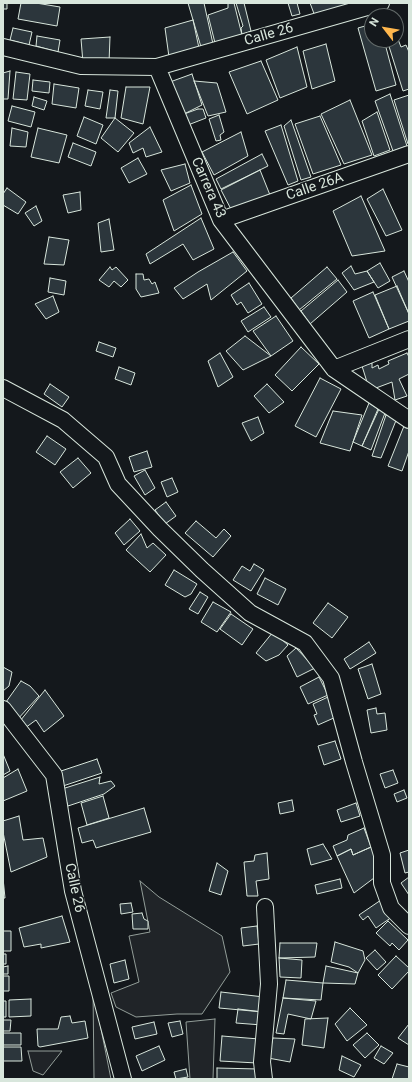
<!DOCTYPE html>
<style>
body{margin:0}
#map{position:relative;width:412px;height:1082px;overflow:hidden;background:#14181c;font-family:Roboto,sans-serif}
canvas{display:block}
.frame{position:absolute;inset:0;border:4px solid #d8e6dc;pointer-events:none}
.north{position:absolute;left:364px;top:8px;width:40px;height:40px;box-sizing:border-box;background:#14181c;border:1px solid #626a69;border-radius:50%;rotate:301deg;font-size:11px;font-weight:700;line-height:16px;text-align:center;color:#d8e6dc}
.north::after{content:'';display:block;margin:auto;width:14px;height:18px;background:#ffb74d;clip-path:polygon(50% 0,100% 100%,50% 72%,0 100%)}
</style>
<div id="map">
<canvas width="412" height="1082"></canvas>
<div class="frame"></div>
<div class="north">N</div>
</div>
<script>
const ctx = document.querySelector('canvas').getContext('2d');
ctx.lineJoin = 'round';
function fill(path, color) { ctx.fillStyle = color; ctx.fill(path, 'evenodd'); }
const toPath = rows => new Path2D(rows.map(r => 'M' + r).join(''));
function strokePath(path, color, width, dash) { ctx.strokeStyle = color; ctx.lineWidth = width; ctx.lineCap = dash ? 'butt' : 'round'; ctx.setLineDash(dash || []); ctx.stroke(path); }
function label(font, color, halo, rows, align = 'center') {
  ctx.font = font + ' Roboto,sans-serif'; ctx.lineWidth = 3; ctx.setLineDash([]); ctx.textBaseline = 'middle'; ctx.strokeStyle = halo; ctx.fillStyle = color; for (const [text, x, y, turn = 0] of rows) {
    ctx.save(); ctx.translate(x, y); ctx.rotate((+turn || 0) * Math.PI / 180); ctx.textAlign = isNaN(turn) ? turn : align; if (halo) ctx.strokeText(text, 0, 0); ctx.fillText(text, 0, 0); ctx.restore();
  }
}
const green = toPath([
 [140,881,159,897,222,936,230,972,202,1014,177,1014,136,1017,116,1007,111,993,139,982,129,936,150,932,140,881],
 [93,989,111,1079,94,1079,93,989],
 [215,1019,213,1079,190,1079,186,1022,215,1019],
 [28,1051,62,1051,43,1075,33,1071,28,1051]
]);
fill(green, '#202428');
strokePath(green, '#939e99', 1);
const building = toPath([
 [3,3,7,3,7,9,3,9,3,3],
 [21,3,36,3,60,7,57,26,18,19,21,3],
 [188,3,204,3,213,44,201,47,188,3],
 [228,3,234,3,242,35,215,43,208,15,228,8,228,3],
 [236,3,244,3,251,31,242,35,241,28,243,26,236,3],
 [288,3,297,3,300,14,292,16,288,3],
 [310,3,345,3,346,6,316,19,310,3],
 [193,20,199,48,169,57,165,28,193,20],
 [372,24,372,40,384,40,396,85,376,91,358,28,372,24],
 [13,28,32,32,29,45,10,40,13,28],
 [396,34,401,47,406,45,409,52,409,89,403,91,387,40,396,40,396,34],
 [37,36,60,40,58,52,36,46,37,36],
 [110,37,109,63,83,63,81,39,110,37],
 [326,44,335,81,312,89,303,51,326,44],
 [297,47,307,87,280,98,266,60,297,47],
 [261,61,278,100,247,114,229,72,261,61],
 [10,71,8,99,3,99,3,73,10,71],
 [16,72,30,74,27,100,13,99,16,72],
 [192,74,202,105,184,114,170,82,192,74],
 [33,80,50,82,49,93,32,91,33,80],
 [194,81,217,83,226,112,208,116,194,81],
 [54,84,79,88,76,108,52,104,54,84],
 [126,87,150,87,143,124,121,118,126,87],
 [88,90,103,92,100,109,85,106,88,90],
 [110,90,118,91,115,118,106,118,110,90],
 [390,94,407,146,393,151,375,101,390,94],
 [409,95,409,144,408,144,394,100,409,95],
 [34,97,47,101,44,110,32,106,34,97],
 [350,100,372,155,344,164,321,114,350,100],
 [12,106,35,112,31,127,8,121,12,106],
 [198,109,203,109,206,118,188,125,184,114,198,109],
 [377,112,390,150,374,156,362,121,377,112],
 [219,115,224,132,220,135,221,140,216,141,209,119,219,115],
 [320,116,341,165,313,174,295,124,320,116],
 [84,117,103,125,96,144,77,136,84,117],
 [115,118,134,133,118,152,101,138,115,118],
 [291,120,311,177,301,180,284,126,291,120],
 [281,125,298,181,288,185,265,131,281,125],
 [150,127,162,152,146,157,143,148,133,153,129,143,150,127],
 [12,128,28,132,26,147,10,146,12,128],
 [38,128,67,135,59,163,31,157,38,128],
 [241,132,248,156,214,175,202,152,241,132],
 [73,143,96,152,91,166,68,157,73,143],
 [262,154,268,166,221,189,216,179,262,154],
 [138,158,147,174,129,183,121,168,138,158],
 [185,164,190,183,171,191,161,170,185,164],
 [260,170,270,195,233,213,221,190,260,170],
 [191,185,202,214,174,231,163,200,191,185],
 [7,188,26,202,18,214,3,205,3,194,7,188],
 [383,189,402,230,386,236,367,199,383,189],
 [80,192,81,210,68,213,63,195,80,192],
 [361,196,385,251,352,256,333,211,361,196],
 [36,206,42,221,34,226,25,213,36,206],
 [201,218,214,249,193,260,183,244,150,264,146,254,201,218],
 [109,219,114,250,101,252,98,223,109,219],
 [49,237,69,240,64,265,44,264,49,237],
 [233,252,247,271,211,300,207,284,183,299,174,288,198,272,233,252],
 [380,263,390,281,378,288,367,271,380,263],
 [351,266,355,274,367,271,374,282,354,290,342,273,351,266],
 [110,267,112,270,116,267,128,280,121,287,114,281,109,287,99,280,110,267],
 [327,267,337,279,299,310,291,298,327,267],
 [404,271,409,282,409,314,392,277,404,271],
 [136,274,143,274,144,280,149,279,152,284,155,282,159,293,141,297,136,289,136,274],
 [50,278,66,281,64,295,48,292,50,278],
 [338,280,347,292,310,324,301,311,338,280],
 [249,283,262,304,248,313,241,302,237,305,231,295,249,283],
 [397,286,409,314,409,321,389,329,375,295,397,286],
 [373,292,389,329,369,338,353,301,373,292],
 [53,296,59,312,46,319,35,304,53,296],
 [264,307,271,317,248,332,241,321,264,307],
 [276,316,293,341,271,356,253,331,276,316],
 [245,336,271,356,243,370,226,351,245,336],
 [99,342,116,348,113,357,96,351,99,342],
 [301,347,319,364,292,391,275,375,301,347],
 [220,353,233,377,218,387,208,361,220,353],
 [407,353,409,357,409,374,399,379,407,396,395,400,392,382,376,388,367,382,362,366,372,363,372,368,378,365,379,369,389,364,388,361,407,353],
 [119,367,135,373,131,385,115,379,119,367],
 [320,378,341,389,316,437,295,426,320,378],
 [50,384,69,397,62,407,44,394,50,384],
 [267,384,284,402,269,413,254,396,267,384],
 [369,403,378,409,362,446,353,442,369,403],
 [379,409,385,413,371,450,362,446,379,409],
 [333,411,362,415,350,451,320,443,333,411],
 [386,415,397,418,381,458,372,456,386,415],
 [258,417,264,433,251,441,242,423,258,417],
 [404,426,409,427,409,451,402,471,388,466,404,426],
 [47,436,66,449,55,465,36,452,47,436],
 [147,451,152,467,134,472,129,457,147,451],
 [78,458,91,473,73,488,60,472,78,458],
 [145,470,155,488,145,495,134,476,145,470],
 [172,478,178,492,167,497,161,482,172,478],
 [166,502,176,516,165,524,155,510,166,502],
 [130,519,140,531,124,545,115,533,130,519],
 [196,521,216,538,224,529,231,536,213,557,185,533,196,521],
 [141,534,147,548,153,543,166,555,150,572,126,550,141,534],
 [254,564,264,570,251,591,233,580,242,566,250,571,254,564],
 [174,570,197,584,191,594,185,597,165,585,174,570],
 [265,578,286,589,278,605,257,594,265,578],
 [200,592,208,597,198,614,189,609,200,592],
 [213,602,231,612,217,632,201,622,213,602],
 [328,603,348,617,332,638,313,623,328,603],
 [231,614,253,629,242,645,220,629,231,614],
 [273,632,288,645,279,655,266,661,256,653,273,632],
 [369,642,376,653,350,669,344,659,369,642],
 [296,648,315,668,297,677,287,656,296,648],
 [372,664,381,694,368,699,358,669,372,664],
 [3,667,12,672,9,686,3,691,3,667],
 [319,677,328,695,308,704,300,687,319,677],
 [21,681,30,686,39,696,16,721,6,702,21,681],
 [45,690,64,716,44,732,36,720,25,728,20,721,45,690],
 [328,697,336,717,318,725,314,715,317,714,313,704,328,697],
 [376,708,377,714,385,713,387,730,371,733,367,710,376,708],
 [335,741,341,759,324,765,318,746,335,741],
 [3,754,10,771,3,775,3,754],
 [97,759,102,773,60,787,55,773,97,759],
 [18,769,27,791,3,801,3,778,18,769],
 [393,770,398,783,385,788,380,774,393,770],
 [100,777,99,784,111,781,115,786,104,794,68,806,62,789,100,777],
 [404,790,407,798,397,802,394,794,404,790],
 [103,796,109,818,87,825,81,803,103,796],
 [292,800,294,811,280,814,278,803,292,800],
 [356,803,360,816,341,822,337,810,356,803],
 [144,808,151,832,96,848,93,840,82,843,78,828,144,808],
 [19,816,23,840,43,838,47,857,11,872,3,832,3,821,19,816],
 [364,828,371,847,353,855,351,849,337,856,333,846,347,840,348,835,364,828],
 [323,844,332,859,311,865,307,849,323,844],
 [378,844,380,864,374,868,374,878,354,893,337,856,351,849,353,855,378,844],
 [409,850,409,872,405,873,400,853,409,850],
 [267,853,269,879,256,881,258,896,247,896,244,862,254,861,255,855,267,853],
 [217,863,228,871,221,895,209,891,217,863],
 [409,877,409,895,401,883,409,877],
 [3,878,5,898,3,898,3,878],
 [340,879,342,888,317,894,315,885,340,879],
 [381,900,392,917,376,928,368,916,363,920,359,915,381,900],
 [131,903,133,912,121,914,120,904,131,903],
 [142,913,144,919,148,921,148,929,133,929,132,914,142,913],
 [62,916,70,942,41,948,41,944,24,947,19,928,62,916],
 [388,921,408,940,399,950,392,943,390,946,376,933,388,921],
 [257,926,259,944,243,946,241,928,257,926],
 [3,931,11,931,11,951,3,951,3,931],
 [335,942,363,951,365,960,358,973,349,967,331,962,335,942],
 [280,943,317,943,315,957,279,958,280,943],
 [375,950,386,962,377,970,366,958,375,950],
 [3,954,6,954,6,964,3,964,3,954],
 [396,956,409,968,409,971,392,989,378,975,396,956],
 [279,958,302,960,301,978,280,977,279,958],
 [125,960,129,979,114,983,110,964,125,960],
 [8,966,8,974,3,974,3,967,8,966],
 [326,966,358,973,355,984,323,983,326,966],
 [3,976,9,976,9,991,3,991,3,976],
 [286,980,323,983,321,1000,283,998,286,980],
 [221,992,264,997,263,1012,219,1008,221,992],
 [283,998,316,1001,311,1019,288,1014,284,1034,276,1033,283,998],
 [31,999,31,1016,9,1017,9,1000,31,999],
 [3,1001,6,1001,6,1017,3,1017,3,1001],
 [350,1008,367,1025,347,1041,335,1024,350,1008],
 [238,1009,263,1012,262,1025,236,1023,238,1009],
 [70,1016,72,1023,85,1021,88,1038,40,1047,38,1046,37,1029,58,1029,61,1017,70,1016],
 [328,1018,324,1048,302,1045,305,1019,328,1018],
 [3,1020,11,1020,10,1031,3,1031,3,1020],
 [180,1021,183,1034,172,1037,168,1023,180,1021],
 [154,1022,157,1034,135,1039,132,1027,154,1022],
 [409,1024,409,1045,398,1038,409,1024],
 [3,1033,21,1033,21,1045,3,1045,3,1033],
 [367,1033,379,1045,365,1058,353,1045,367,1033],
 [222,1036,259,1039,257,1063,220,1061,222,1036],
 [273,1038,295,1039,290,1062,268,1058,273,1038],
 [159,1046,165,1060,142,1071,136,1056,159,1046],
 [381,1046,393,1053,384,1064,374,1058,381,1046],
 [3,1047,21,1047,22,1061,3,1061,3,1047],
 [342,1056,361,1065,354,1077,339,1070,342,1056],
 [397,1064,409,1067,409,1079,392,1079,397,1064],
 [217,1068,258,1069,258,1079,217,1079,217,1068],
 [186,1069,188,1077,176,1079,174,1072,186,1069]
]);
fill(building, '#2c363c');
strokePath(building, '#d8e6dc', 1);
const minor = toPath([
 [3,47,81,66,157,67,381,3],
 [157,67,221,220,334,369,409,420],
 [221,220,409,154],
 [334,369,409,339],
 [3,388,63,420,106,457,118,484,160,529,202,570,250,613,305,643,331,678,354,762,382,855,382,883,391,908,409,926],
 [3,709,54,775,73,891,123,1079],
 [264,1079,262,1062,269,984,265,907]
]);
strokePath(minor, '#d8e6dc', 18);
strokePath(minor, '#14181c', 16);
label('14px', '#d8e6dc', '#14181c', [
 ["Calle 26",269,35,-16],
 ["Calle 26A",315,187,-19],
 ["Carrera 43",208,188,66],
 ["Calle 26",74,888,78]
]);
</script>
